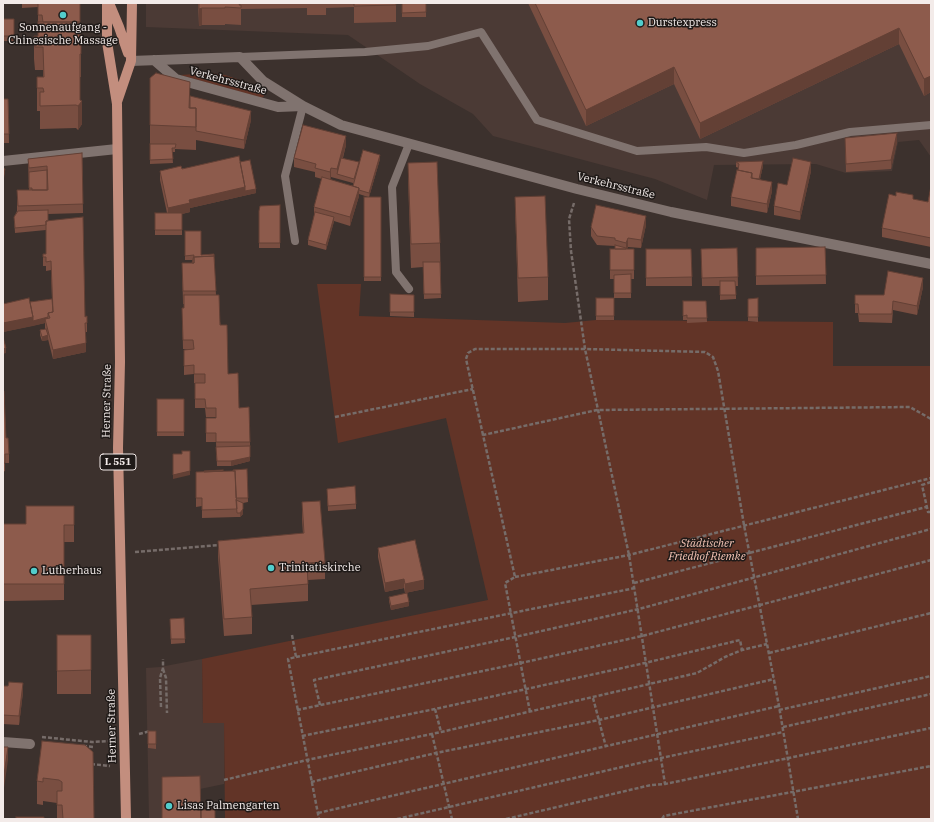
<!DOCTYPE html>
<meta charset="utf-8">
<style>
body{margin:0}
#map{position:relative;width:934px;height:822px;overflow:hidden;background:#3c312d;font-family:"IBM Plex Serif",serif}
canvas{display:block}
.frame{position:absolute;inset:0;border:4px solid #f3ebe9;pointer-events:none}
</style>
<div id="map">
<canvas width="934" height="822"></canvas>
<div class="frame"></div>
</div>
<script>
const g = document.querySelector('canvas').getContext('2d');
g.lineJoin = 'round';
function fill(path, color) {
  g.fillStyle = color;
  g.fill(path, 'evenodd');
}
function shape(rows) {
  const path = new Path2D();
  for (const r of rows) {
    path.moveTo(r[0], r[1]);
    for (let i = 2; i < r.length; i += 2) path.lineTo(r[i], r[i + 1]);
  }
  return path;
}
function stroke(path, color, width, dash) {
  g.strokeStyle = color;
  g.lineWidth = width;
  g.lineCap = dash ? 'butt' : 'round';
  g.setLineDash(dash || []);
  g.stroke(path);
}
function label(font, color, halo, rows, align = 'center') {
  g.font = font + ' "IBM Plex Serif",serif';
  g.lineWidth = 3;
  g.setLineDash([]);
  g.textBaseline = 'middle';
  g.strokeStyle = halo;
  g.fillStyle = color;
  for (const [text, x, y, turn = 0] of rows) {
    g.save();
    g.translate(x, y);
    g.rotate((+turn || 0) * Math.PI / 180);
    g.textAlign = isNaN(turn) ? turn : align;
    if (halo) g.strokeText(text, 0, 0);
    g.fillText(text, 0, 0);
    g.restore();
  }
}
fill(shape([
 [146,3,931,3,931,157,919,140,898,142,892,171,846,173,816,164,714,165,707,200,655,179,493,136,473,114,420,84,348,35,146,27],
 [202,659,203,723,224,723,224,784,200,789,181,819,149,819,146,668,160,667]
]), '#4b3a35');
fill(shape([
 [211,73,225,75,252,84,261,89,264,93,264,96,262,98,180,75],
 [317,284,361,284,359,316,565,323,596,320,833,322,833,366,931,366,931,819,225,819,224,723,203,723,202,659,488,600,446,418,338,443]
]), '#623427');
stroke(shape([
 [574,203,569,219,571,251,585,349,705,352,713,357,718,371,744,525,779,706,798,819],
 [335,417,473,389],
 [483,435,466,359,468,353,475,349,585,349,629,555,665,784],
 [931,482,922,485,928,512,931,512],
 [135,552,219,545],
 [515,577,629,555,931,478],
 [634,583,926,507],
 [292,635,296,657,288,659,319,819],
 [769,653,931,613],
 [296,657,635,588],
 [163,669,166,678,167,713],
 [593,698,606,747],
 [320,705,314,680,515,637,639,609,931,529],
 [161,707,160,678,163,668,163,659],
 [435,709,441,732],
 [297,710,521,663,642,636,931,560],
 [779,710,931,676],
 [530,712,505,583,515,577,483,435,597,410,910,407,931,419],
 [783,727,931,694],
 [139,734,150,731],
 [432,734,452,819],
 [302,736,435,709,645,663,740,640,742,650],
 [42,737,92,742,108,741],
 [83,746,94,747],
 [91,764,110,766],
 [224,780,307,760,441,732,697,673,725,657,742,650,767,644],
 [311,782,436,753,599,720,774,679],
 [318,813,779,706],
 [397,819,661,758,783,732],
 [506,819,651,785,665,784,931,728],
 [662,819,664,816,931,766]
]), '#766c69', 2.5, [4, 2]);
stroke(shape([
 [240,57,365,52,428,46,481,32,537,120,637,151,706,147,744,153,796,145,850,132,931,125],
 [409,144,392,187,396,272,409,289],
 [295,241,285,176,303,106]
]), '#80736f', 8);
stroke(shape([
 [154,60,176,79,278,107,303,106],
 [131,61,240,57,263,81,303,106,341,125,577,189,671,212,931,264],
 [3,161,117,149],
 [3,742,30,744]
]), '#80736f', 10);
stroke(shape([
 [107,3,107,42,117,104,120,362,118,448,126,819],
 [109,3,119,27,128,53],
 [117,102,131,61,132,3]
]), '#c38e7e', 10);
fill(shape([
 [3,3,80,3,80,31,79,31,79,34,81,54,81,77,80,77,80,100,82,124,78,130,76,128,40,129,40,111,37,111,37,77,43,77,43,70,35,70,34,59,34,36,38,36,38,7,22,8,22,3,3,4],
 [198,3,396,3,396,22,354,23,354,7,326,8,326,15,307,15,307,8,241,9,241,25,225,24,225,25,202,25,199,26],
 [402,3,426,3,426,17,402,17],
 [528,3,931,3,931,92,924,96,899,44,700,139,674,84,586,126],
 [3,19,14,19,14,41,3,41],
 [150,78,190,96,251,120,244,149,196,140,196,133,196,150,175,149,175,152,172,152,173,163,150,164],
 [3,99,8,99,9,143,3,143],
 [845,138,897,142,891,169,846,172],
 [346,145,343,158,359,165,380,159,369,197,381,197,381,281,364,281,364,197,368,197,359,194,359,196,350,226,334,221,326,250,308,245,308,240,314,216,314,207,322,179,315,177,315,172,294,167,294,158],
 [331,177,353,183,353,186,330,180],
 [82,153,83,213,48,214,48,221,85,317,87,316,87,332,85,332,86,352,53,359,48,339,48,340,42,341,40,335,40,330,45,329,45,323,3,332,30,302,52,299,51,270,46,271,46,266,43,266,43,254,46,254,46,230,15,233,14,217,17,211,17,190,29,190,28,159],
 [240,162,256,193,190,208,190,212,182,214,182,235,155,235,155,213,167,213,160,180,160,171],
 [736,162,763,166,760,179,772,191,767,213,731,206,731,197,739,168,736,167],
 [408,163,440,243,441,298,424,299,423,267,411,268,408,178],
 [811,171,800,220,774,215,774,206,787,185],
 [931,186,931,247,882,237,882,228,913,199,928,202],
 [515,204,548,277,548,300,518,302],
 [280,205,280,248,259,248,259,211],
 [646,225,641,248,628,247,627,249,634,249,634,279,631,279,631,298,614,298,614,279,610,279,610,249,615,249,615,246,597,245,591,236,591,227],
 [185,231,201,255,214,256,216,295,228,374,250,442,250,461,231,466,217,466,216,442,206,442,206,418,216,418,216,417,206,417,205,408,195,408,195,383,205,383,194,383,194,374,184,375,184,350,193,349,183,349,182,308,184,308,184,304,183,304,182,263,192,263,193,260,185,260],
 [825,247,826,284,756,285,756,248],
 [737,248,738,286,736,286,736,299,720,300,720,286,702,286,701,249],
 [646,249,691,249,692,286,646,286],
 [923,287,917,315,893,310,892,323,859,322,858,313,855,313,855,295,884,295],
 [390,294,414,295,414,317,390,316],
 [596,298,614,298,614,320,596,320],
 [758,298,758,322,748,321,748,299],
 [683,301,706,301,707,322,687,323,687,320,683,320],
 [3,391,6,438,9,454,9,463,5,463,5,471,3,472],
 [157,399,184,399,184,436,157,436],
 [247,469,248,502,243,503,243,514,240,517,237,517,202,518,202,506,196,507,196,472,233,471],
 [327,489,356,504,356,509,328,511],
 [302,502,325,562,325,579,308,580,308,601,251,605,252,617,252,634,224,636,218,557,218,541,303,534,302,519],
 [74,506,74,542,64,542,64,600,3,601,3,524,26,524],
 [378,548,424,589,405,593,404,588,385,592,378,557],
 [389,597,409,606,391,610,389,601],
 [184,618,185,643,171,644,170,619],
 [57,635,91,670,91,694,57,694],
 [3,686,23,692,19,725,3,724],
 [148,731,156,731,156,749,148,748],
 [42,741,94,819,57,819,57,803,43,801,43,805,37,804,37,781]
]), '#794e41');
fill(shape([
 [202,8,202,25,199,26,199,9],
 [899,28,899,44,700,139,700,123],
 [674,67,674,84,586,126,586,110],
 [931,76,931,92,924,96,924,79],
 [82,101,82,124,78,130,78,106],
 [251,111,251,120,244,149,244,140],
 [897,133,897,142,891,169,891,160],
 [346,136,346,145,338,174,337,174,337,169],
 [380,155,380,159,369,197,369,193],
 [763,161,763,166,758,188,758,183],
 [811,162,811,171,800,220,800,212],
 [331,168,331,177,330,181,330,172],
 [5,169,5,173,3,183,3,178],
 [772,182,772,191,767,213,767,204],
 [245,187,256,189,256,193,190,208,190,212,168,217,168,208,189,200],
 [359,188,359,196,350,226,350,217],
 [646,216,646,225,641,248,641,240],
 [334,217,334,222,326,250,326,245],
 [628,238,628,247,626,252,626,243],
 [923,278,923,287,917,315,917,306],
 [33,317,33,326,3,332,3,323],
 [48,317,48,322,45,319,45,323,33,326,33,321],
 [48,335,48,340,42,341,42,337],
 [86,343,86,352,53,359,53,350],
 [6,348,6,353,3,354,3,349],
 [250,457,250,461,231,466,231,461],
 [190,471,190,475,173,479,173,475],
 [243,509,243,514,240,517,240,513],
 [404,579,404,588,385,592,385,583],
 [424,580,424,589,405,593,405,584],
 [409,602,409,606,391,610,391,606],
 [23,683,23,692,19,725,19,716],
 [8,747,8,760,3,795,3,782]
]), '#634035');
const building = shape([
 [38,3,80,3,80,22,43,22,42,15,38,15,38,3],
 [199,3,240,3,239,5,241,5,241,8,225,7,225,8,202,8,199,9,199,3],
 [354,3,396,3,396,5,354,6,354,3],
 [402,3,426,3,426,12,402,13,402,3],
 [535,3,931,3,931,76,924,79,899,28,700,123,674,67,586,110,535,3],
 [3,19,14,19,14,36,3,36,3,19],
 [38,22,79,22,79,34,81,34,81,54,80,54,80,100,82,101,78,106,76,105,40,106,40,92,44,92,43,88,37,88,37,77,44,77,43,47,35,47,34,36,38,36,38,22],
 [156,73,190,82,189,108,196,108,196,127,150,125,150,78,156,73],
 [190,96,251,111,244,140,196,131,196,108,190,108,190,96],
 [3,99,8,99,9,134,3,134,3,99],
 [303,125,346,136,337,169,331,168,330,172,315,168,316,164,294,158,303,125],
 [897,133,891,160,846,164,845,138,897,133],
 [150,144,176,144,175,148,172,148,173,159,150,160,150,144],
 [363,150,380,155,369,193,359,190,359,188,353,186,363,150],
 [82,153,83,204,18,206,17,190,48,190,47,166,29,168,28,159,82,153],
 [239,156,245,187,189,200,190,203,168,208,160,171,181,166,182,169,239,156],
 [341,158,359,162,354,179,337,174,341,158],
 [793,158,811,162,800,212,774,206,778,183,787,185,793,158],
 [250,160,256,189,245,191,245,187,240,162,250,160],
 [763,161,759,179,752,178,752,173,738,170,739,164,736,162,763,161],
 [437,162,440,243,411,244,408,163,437,162],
 [3,168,5,169,3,178,3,168],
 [47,170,47,190,32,190,32,188,29,188,29,172,47,170],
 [737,170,752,173,751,178,772,182,767,204,731,197,737,170],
 [322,177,359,188,350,217,314,207,322,177],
 [931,186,931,238,882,228,889,194,896,196,896,192,913,195,913,199,928,202,931,186],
 [545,196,548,277,518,278,515,197,545,196],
 [364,197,381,197,381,277,364,277,364,197],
 [280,205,280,243,259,243,259,211,260,206,280,205],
 [596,205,646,216,641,240,628,238,626,243,615,240,615,238,597,236,591,227,596,205],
 [48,210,48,221,46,221,46,225,15,228,14,217,18,211,48,210],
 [315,212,334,217,326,245,308,240,315,212],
 [155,213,182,213,182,230,155,230,155,213],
 [83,217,85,317,87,316,87,323,85,323,86,343,53,350,45,319,50,318,48,313,53,312,51,261,46,262,46,257,43,257,43,254,46,254,46,221,83,217],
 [185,231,201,231,201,255,214,254,214,256,194,257,194,263,192,263,194,255,185,256,185,231],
 [615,245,626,248,626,249,615,249,615,245],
 [825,247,826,275,756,276,756,248,825,247],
 [737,248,738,277,702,278,701,249,737,248],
 [610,249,634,249,634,270,610,270,610,249],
 [646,249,691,249,692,277,646,278,646,249],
 [214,256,216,291,183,291,182,263,194,263,194,257,214,256],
 [423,262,440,262,441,294,424,294,423,262],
 [888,271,923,278,917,306,893,301,892,314,859,314,858,304,855,304,855,295,884,295,888,271],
 [631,274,631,293,614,293,614,275,631,274],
 [720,281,735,281,736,295,720,295,720,281],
 [390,294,414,295,414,312,390,312,390,294],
 [184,295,219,295,220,325,227,325,228,374,238,373,239,408,249,407,250,442,216,442,216,433,206,433,206,418,216,418,216,408,206,408,205,399,195,399,195,383,205,383,205,374,194,374,194,365,184,366,184,350,194,349,193,340,183,340,182,308,184,308,184,295],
 [29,298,33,317,3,323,3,304,29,298],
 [596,298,614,298,614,316,596,316,596,298],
 [758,298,758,317,748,317,748,299,758,298],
 [52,299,53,312,48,313,48,317,33,321,33,317,30,302,52,299],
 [683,301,706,301,707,318,687,318,687,315,683,316,683,301],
 [46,329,48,335,42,337,40,330,46,329],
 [3,337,6,348,3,349,3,337],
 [3,391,4,391,6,438,8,438,9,454,5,454,5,463,3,463,3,391],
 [157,399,184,399,184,432,157,432,157,399],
 [250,446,250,457,231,461,217,461,216,447,250,446],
 [182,451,190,451,190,471,173,475,173,454,182,454,182,451],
 [247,469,248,498,236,498,235,471,233,471,233,470,247,469],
 [223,470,223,471,204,472,204,471,223,470],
 [235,471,237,509,202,510,202,498,196,498,196,472,235,471],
 [355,486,356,504,328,506,327,489,355,486],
 [236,500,243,503,243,509,240,513,237,513,236,500],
 [320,501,325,562,307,563,308,584,250,589,252,617,224,619,218,541,304,533,302,502,320,501],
 [26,506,74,506,74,525,64,525,64,584,3,584,3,524,26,524,26,506],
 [415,540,424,580,405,584,404,579,385,583,378,548,415,540],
 [407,593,409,602,391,606,389,597,407,593],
 [184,618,185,639,171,639,170,619,184,618],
 [57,635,91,635,91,670,57,671,57,635],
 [9,682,23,683,19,716,3,715,3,686,8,686,9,682],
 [148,731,156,731,156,744,148,744,148,731],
 [42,741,85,745,93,752,94,819,63,819,62,805,57,805,57,791,62,791,62,782,59,780,43,778,43,782,37,781,42,741],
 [3,747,8,747,3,782,3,747],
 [200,776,201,819,162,819,162,777,200,776],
 [201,810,215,810,215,819,201,819,201,810],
 [16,817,44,817,44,819,16,819,16,817]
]);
fill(building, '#8d5b4c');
stroke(building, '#634035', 1);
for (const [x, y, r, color] of [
 [63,15,4,"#52cdcc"],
 [640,23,4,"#52cdcc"],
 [271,568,4,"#52cdcc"],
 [34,571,4,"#52cdcc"],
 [169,806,4,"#52cdcc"]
]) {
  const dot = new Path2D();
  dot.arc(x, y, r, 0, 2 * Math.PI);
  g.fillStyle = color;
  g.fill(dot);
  stroke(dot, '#1f1a18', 1.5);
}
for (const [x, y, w] of [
 [118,462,36]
]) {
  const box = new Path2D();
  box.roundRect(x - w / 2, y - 8, w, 16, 3);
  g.fillStyle = '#1f1a18';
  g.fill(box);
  stroke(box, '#f3ebe9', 1);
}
label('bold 10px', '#f3ebe9', null, [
 ["L 551",118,462]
]);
label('11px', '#f3ebe9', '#1f1a18', [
 ["Durstexpress",648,23],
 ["Sonnenaufgang -",63,28,"center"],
 ["Chinesische Massage",63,41,"center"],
 ["Trinitatiskirche",279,568],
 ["Lutherhaus",42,571],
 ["Lisas Palmengarten",177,806]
], 'left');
label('11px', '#f3ebe9', '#1f1a18', [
 ["Verkehrsstraße",228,81,15],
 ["Verkehrsstraße",616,186,14],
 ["Herner Straße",107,401,-89],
 ["Herner Straße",112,726,-91]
]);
label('italic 11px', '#f5c4b5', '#1f1a18', [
 ["Städtischer",707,544],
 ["Friedhof Riemke",707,557]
]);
</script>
